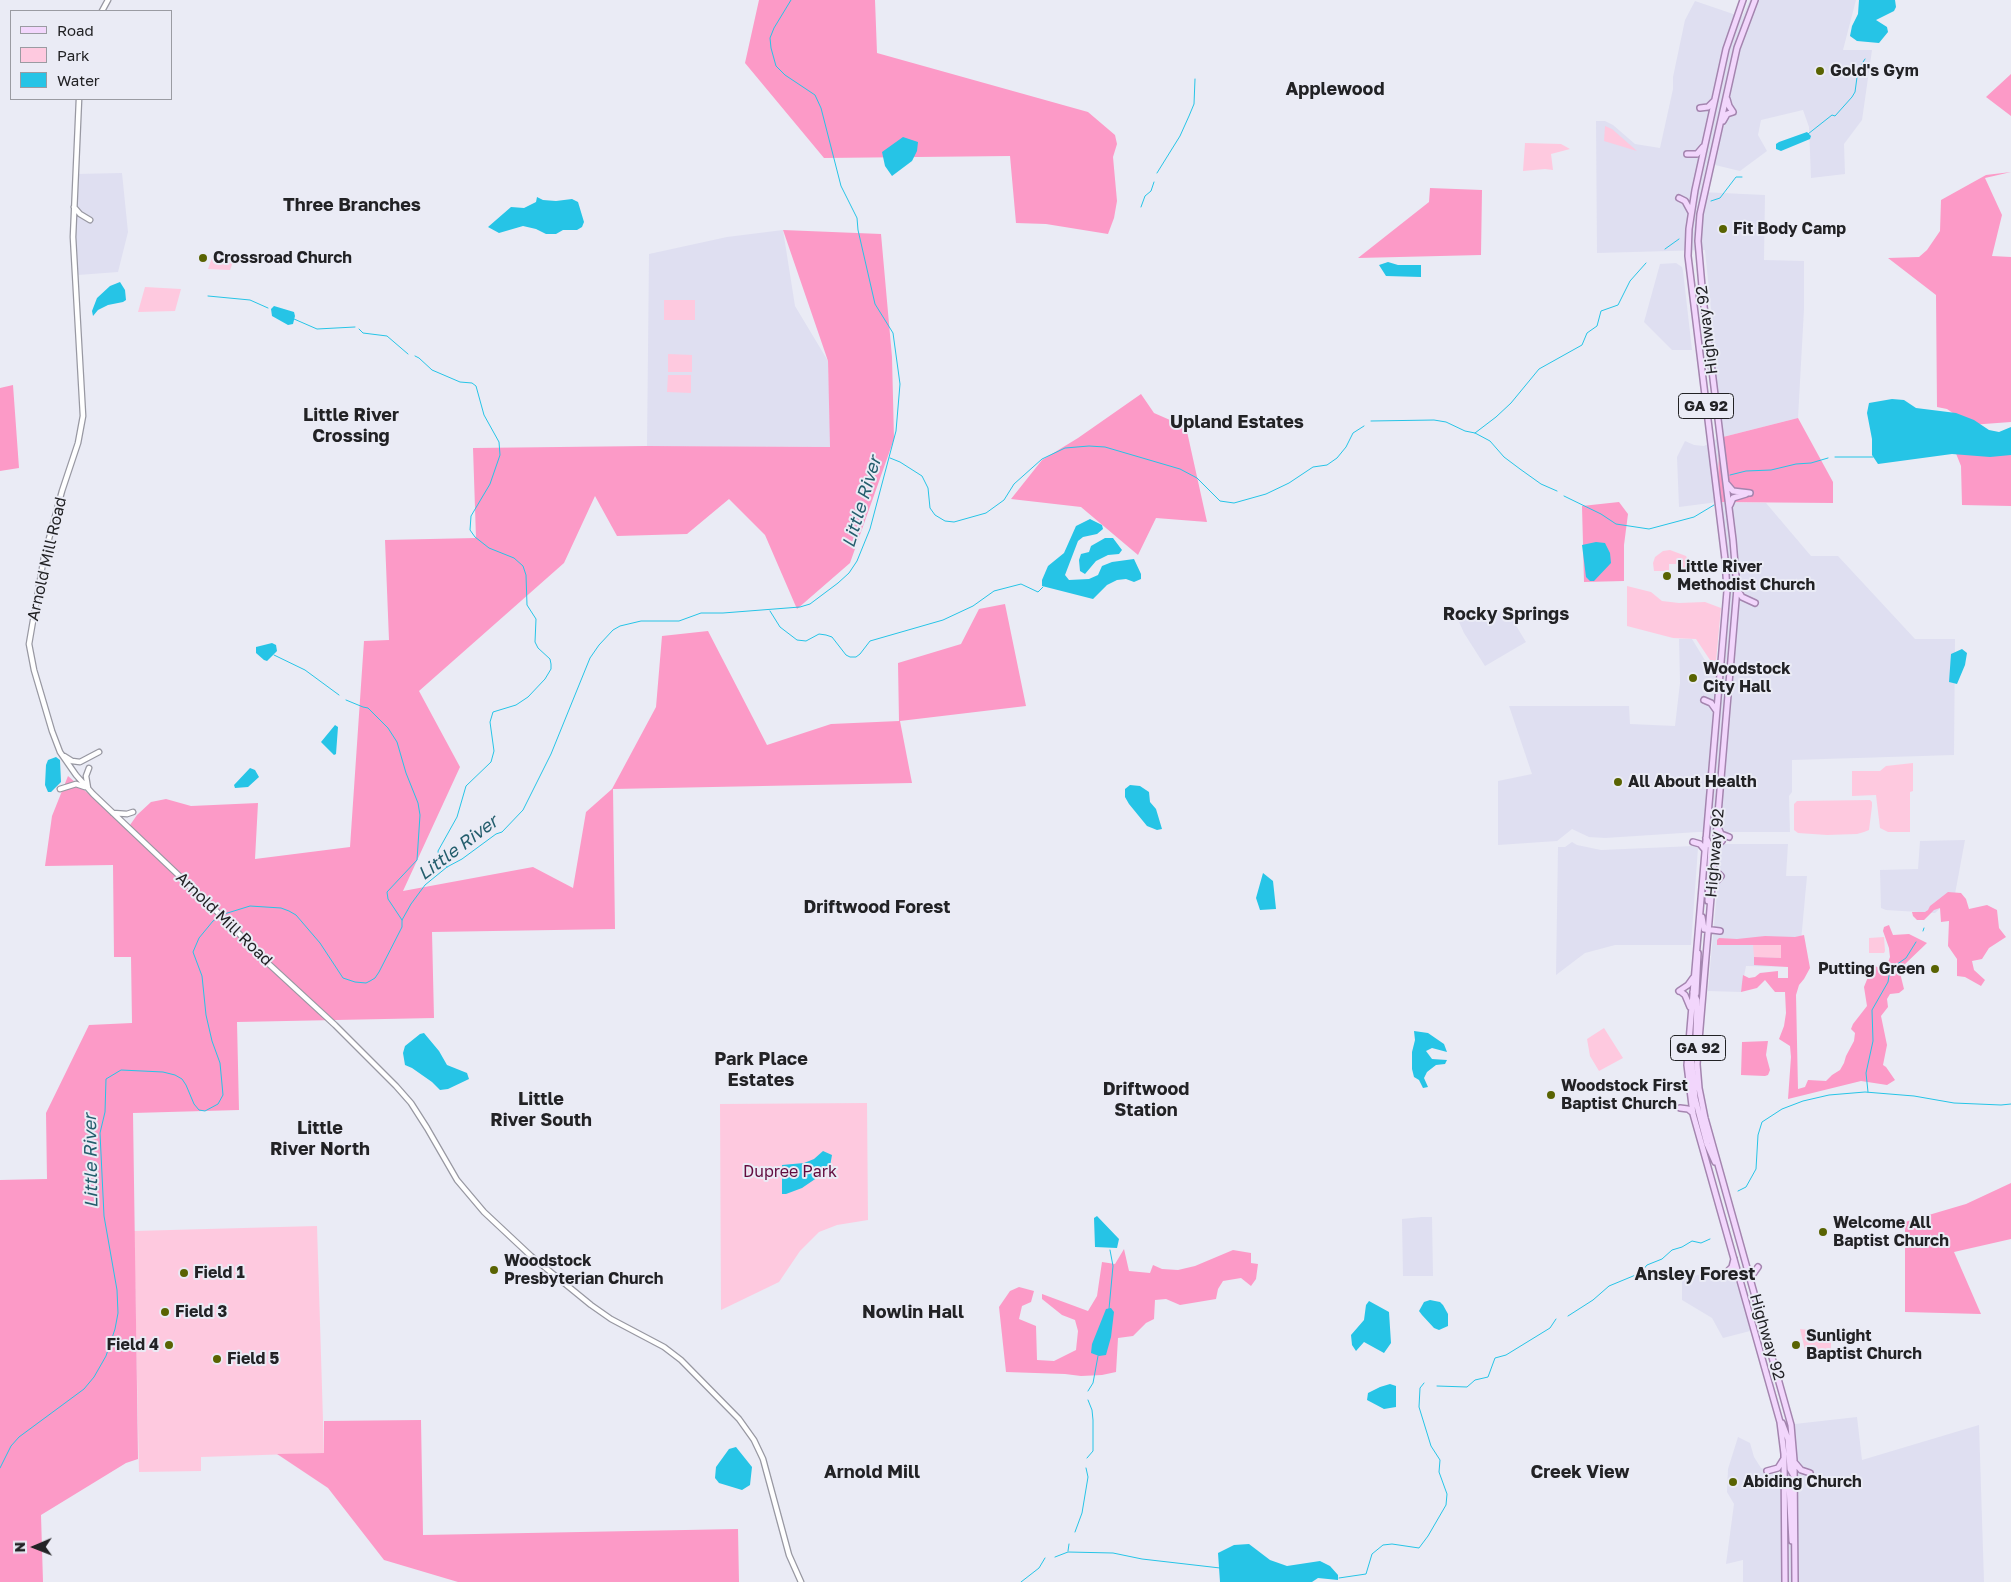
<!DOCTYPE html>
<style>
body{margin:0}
#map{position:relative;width:2011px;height:1582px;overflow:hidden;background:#eaebf5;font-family:"Golos Text",sans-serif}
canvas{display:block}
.legend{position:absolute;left:10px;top:10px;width:162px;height:90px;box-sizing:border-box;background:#eaebf5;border:1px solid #9a9ba2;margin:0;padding:6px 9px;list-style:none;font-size:15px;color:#222225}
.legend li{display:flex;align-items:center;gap:10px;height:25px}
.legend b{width:25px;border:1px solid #9a9ba2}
.north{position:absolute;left:10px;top:1522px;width:50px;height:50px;-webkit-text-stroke:4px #eaebf5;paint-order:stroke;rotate:269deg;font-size:14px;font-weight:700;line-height:20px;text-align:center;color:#222225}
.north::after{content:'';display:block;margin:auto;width:18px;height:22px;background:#222225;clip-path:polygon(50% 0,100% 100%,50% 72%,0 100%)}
</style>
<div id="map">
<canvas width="2011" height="1582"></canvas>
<ul class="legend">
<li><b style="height:6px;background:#f2d6fc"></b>Road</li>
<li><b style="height:14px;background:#fec9df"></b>Park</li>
<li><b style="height:14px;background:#26c4e6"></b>Water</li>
</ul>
<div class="north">N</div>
</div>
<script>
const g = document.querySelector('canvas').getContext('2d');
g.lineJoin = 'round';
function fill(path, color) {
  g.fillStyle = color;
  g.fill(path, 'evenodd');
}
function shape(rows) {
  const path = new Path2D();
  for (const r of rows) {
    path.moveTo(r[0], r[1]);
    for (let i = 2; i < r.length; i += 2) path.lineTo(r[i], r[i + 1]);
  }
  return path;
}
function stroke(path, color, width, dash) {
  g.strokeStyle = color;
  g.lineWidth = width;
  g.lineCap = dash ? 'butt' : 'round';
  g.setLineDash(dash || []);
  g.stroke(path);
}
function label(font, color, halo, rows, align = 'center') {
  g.font = font + ' "Golos Text",sans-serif';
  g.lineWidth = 4;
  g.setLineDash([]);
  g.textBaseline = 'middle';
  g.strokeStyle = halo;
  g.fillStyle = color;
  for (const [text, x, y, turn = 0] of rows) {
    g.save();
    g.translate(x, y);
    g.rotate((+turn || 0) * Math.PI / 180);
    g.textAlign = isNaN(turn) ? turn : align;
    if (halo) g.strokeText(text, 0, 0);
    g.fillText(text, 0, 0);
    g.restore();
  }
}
fill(shape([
 [1750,0,1856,0,1843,50,1872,50,1862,120,1844,144,1845,174,1811,178,1809,127,1803,110,1761,120,1758,135,1767,151,1740,171,1707,163,1701,192,1765,195,1764,260,1804,261,1804,309,1798,418,1719,438,1719,502,1766,503,1811,556,1838,556,1915,639,1955,639,1954,755,1792,760,1792,792,1789,796,1790,832,1698,832,1605,838,1589,837,1572,829,1557,841,1498,845,1498,781,1532,774,1509,706,1629,706,1630,724,1675,726,1680,683,1679,639,1692,639,1717,680,1725,584,1718,502,1679,507,1677,457,1685,441,1694,445,1704,446,1719,438,1704,344,1713,330,1705,250,1597,253,1596,121,1605,121,1613,125,1635,144,1660,148,1673,89,1673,77,1685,20,1695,1,1742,17],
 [122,173,128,232,118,272,78,275,74,220,76,174],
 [783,230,795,306,828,361,831,447,647,446,649,254,727,237],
 [1676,263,1682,267,1683,271,1692,350,1672,350,1644,322,1660,264],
 [1512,610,1515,624,1526,642,1485,666,1464,633,1456,615],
 [1965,840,1955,894,1935,913,1886,910,1881,908,1880,870,1918,869,1920,841],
 [1572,842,1577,845,1601,850,1694,846,1698,848,1691,945,1615,945,1585,953,1556,975,1558,847,1565,847],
 [1724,844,1788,844,1786,876,1807,876,1801,941,1792,967,1746,966,1741,992,1708,991,1721,847],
 [1422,1217,1432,1217,1433,1276,1403,1276,1402,1219],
 [1734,1268,1754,1330,1723,1338,1712,1318,1682,1300,1682,1278],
 [1857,1417,1862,1460,1979,1425,1984,1582,1743,1582,1743,1560,1726,1564,1734,1504,1727,1492,1728,1469,1738,1437,1750,1443,1754,1457,1761,1468,1787,1478,1777,1426]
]), '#dfdff1');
fill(shape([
 [1605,126,1612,129,1637,151,1604,141],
 [1525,143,1561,144,1570,149,1551,154,1553,170,1545,169,1523,171],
 [216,254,234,259,230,270,208,269,213,255],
 [145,287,181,289,175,311,138,312],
 [664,300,695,300,695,320,664,320],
 [668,354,692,355,692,372,668,372],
 [668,375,691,375,691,393,667,392],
 [1670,550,1686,556,1689,562,1691,573,1678,573,1677,564,1669,564,1669,571,1654,571,1653,563,1655,557,1663,551],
 [1627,586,1651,592,1662,601,1679,603,1705,602,1721,608,1716,661,1714,666,1696,639,1673,638,1627,626],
 [1913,763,1913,791,1910,792,1910,832,1888,832,1880,828,1876,795,1852,796,1852,771,1880,771,1886,766],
 [1870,800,1872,802,1872,806,1869,830,1864,832,1857,834,1827,835,1798,833,1794,830,1794,804,1797,801],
 [1884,937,1885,951,1884,953,1869,953,1869,938],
 [1753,945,1781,945,1781,958,1754,957],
 [1604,1028,1623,1058,1599,1071,1590,1056,1587,1039],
 [867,1103,868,1220,837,1225,819,1232,800,1251,779,1282,721,1310,720,1104],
 [317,1226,324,1453,201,1457,201,1471,139,1472,134,1231],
 [1800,1329,1820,1331,1828,1334,1831,1338,1831,1358,1809,1357,1809,1350,1805,1350]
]), '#fec9df');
fill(shape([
 [759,0,875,0,877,53,1088,112,1115,135,1117,144,1113,157,1117,201,1114,218,1108,234,1046,224,1016,223,1010,156,824,158,745,63],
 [2011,74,2011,116,1986,97],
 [2011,172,1985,178,2002,215,1992,256,2011,257,2011,422,1970,425,1947,409,1937,407,1936,295,1888,258,1919,257,1927,250,1940,231,1941,200,1986,175],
 [1430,188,1482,190,1481,255,1358,258,1429,202],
 [783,230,881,234,892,357,894,439,850,563,797,609,765,535,729,499,687,534,617,536,595,496,564,563,419,691,460,767,403,891,533,867,573,888,586,812,612,789,656,707,662,636,708,631,767,745,831,724,899,721,898,663,961,644,979,609,1005,604,1026,706,900,721,912,783,613,789,615,929,432,932,434,1018,237,1022,239,1110,133,1113,138,1459,126,1463,41,1515,43,1582,0,1582,0,1180,47,1179,46,1113,89,1025,132,1023,131,957,114,957,113,865,45,866,52,816,68,776,128,828,137,815,151,802,166,799,191,806,258,803,255,859,350,847,364,641,389,640,385,540,476,538,473,448,647,446,830,447,828,361],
 [13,385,19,468,0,471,0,388],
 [1141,394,1154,413,1186,427,1207,522,1156,518,1138,555,1081,507,1011,499,1042,460,1078,438],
 [1798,418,1833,482,1833,503,1718,502,1719,438],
 [2011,443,2011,506,1962,505,1961,466,1953,446],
 [1619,502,1628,514,1624,545,1624,581,1584,582,1582,506],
 [1948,892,1961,893,1966,899,1969,909,1987,905,1997,910,1999,928,2006,937,1989,948,1982,959,1972,961,1974,970,1985,980,1981,986,1965,977,1957,976,1957,959,1948,946,1949,921,1941,922,1940,908,1934,910,1924,920,1917,920,1913,916,1912,912,1925,912,1928,910,1930,906],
 [1889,925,1893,935,1909,934,1927,943,1903,966,1900,973,1904,989,1899,993,1890,994,1887,999,1888,1007,1881,1016,1887,1045,1883,1065,1886,1067,1895,1080,1887,1085,1861,1081,1788,1099,1791,1057,1790,1046,1779,1039,1784,1026,1786,1013,1785,992,1775,992,1765,980,1757,988,1741,992,1743,975,1749,978,1755,977,1760,973,1778,971,1778,978,1788,978,1788,967,1754,965,1754,957,1781,958,1781,945,1717,945,1717,940,1719,938,1737,939,1765,936,1795,937,1804,935,1810,968,1804,979,1799,985,1796,995,1798,1089,1805,1087,1808,1080,1826,1081,1832,1075,1840,1070,1844,1063,1846,1056,1854,1041,1855,1033,1851,1029,1853,1024,1867,1006,1864,987,1870,972,1870,964,1882,969,1887,965,1890,957,1889,948,1883,931,1884,927],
 [1768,1041,1766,1055,1770,1070,1768,1075,1765,1076,1741,1075,1742,1042],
 [2011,1183,2011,1239,1954,1252,1981,1314,1905,1312,1905,1222,1966,1204],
 [1124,1249,1129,1271,1150,1273,1153,1265,1162,1269,1178,1270,1195,1266,1233,1250,1251,1253,1251,1263,1258,1264,1256,1279,1251,1286,1241,1278,1223,1281,1218,1289,1216,1299,1180,1305,1166,1299,1155,1300,1154,1319,1146,1323,1133,1336,1118,1338,1116,1372,1102,1375,1081,1376,1065,1374,1006,1372,999,1307,1010,1291,1019,1287,1034,1291,1031,1302,1022,1306,1019,1319,1036,1326,1037,1360,1054,1361,1076,1350,1078,1331,1075,1320,1062,1315,1042,1299,1042,1294,1088,1311,1097,1296,1102,1262,1115,1264],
 [421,1420,423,1535,738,1529,739,1582,458,1582,384,1560,328,1488,277,1454,324,1453,324,1421]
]), '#fc9ac7');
fill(shape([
 [1859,0,1895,0,1896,7,1894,11,1876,20,1887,27,1888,32,1879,43,1857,41,1850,36,1852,26,1858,14],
 [1807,132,1811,136,1810,139,1781,151,1776,149,1776,144,1779,142],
 [903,137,918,142,917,151,912,161,892,176,885,166,882,152],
 [537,197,543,200,556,201,572,199,578,202,584,222,582,227,577,230,563,230,556,234,546,234,536,229,523,226,499,233,488,227,511,207,524,208,536,202],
 [1388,262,1398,265,1421,265,1421,277,1386,276,1379,265],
 [120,282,125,290,126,300,123,302,108,305,98,310,93,316,92,311,97,298,110,286],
 [274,306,294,312,295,316,293,324,288,325,272,316,271,309],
 [1892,399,1904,400,1916,408,1956,413,1974,420,1989,430,1999,432,2011,427,2011,455,1990,457,1952,454,1878,464,1872,455,1872,439,1867,413,1869,403],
 [1090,519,1102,525,1103,529,1097,534,1083,537,1078,541,1065,575,1069,580,1089,579,1098,575,1102,566,1112,562,1134,559,1141,574,1141,579,1134,582,1126,579,1117,580,1107,585,1093,599,1042,586,1042,580,1048,566,1064,553,1076,526],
 [1105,538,1113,538,1122,550,1119,554,1108,555,1096,561,1085,574,1080,571,1079,560,1081,554,1089,552,1091,546],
 [1596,542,1605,543,1610,553,1611,563,1594,581,1590,581,1586,577,1582,545],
 [272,643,276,645,277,651,267,661,264,660,256,653,256,647],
 [1962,649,1967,653,1965,665,1957,684,1949,682,1951,654],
 [335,725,338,727,336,754,334,755,321,742],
 [56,757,60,760,61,782,51,792,48,792,45,785,46,765,48,760],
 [250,768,255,770,259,777,248,787,235,788,234,785],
 [1130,785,1140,786,1149,792,1150,802,1156,809,1162,829,1157,830,1147,826,1129,804,1125,797,1125,789],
 [1263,873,1273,881,1276,909,1260,910,1256,898],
 [1414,1031,1428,1033,1444,1044,1447,1052,1432,1048,1426,1051,1432,1059,1447,1060,1445,1064,1436,1065,1427,1072,1424,1078,1428,1087,1423,1088,1419,1080,1414,1077,1412,1069,1412,1052,1415,1040],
 [424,1033,439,1051,447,1065,467,1073,469,1079,448,1089,440,1090,432,1082,412,1068,405,1065,403,1053,405,1046,420,1034],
 [823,1151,832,1155,830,1166,824,1173,802,1188,786,1194,782,1194,782,1165,804,1163,814,1159],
 [1097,1216,1119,1239,1117,1248,1095,1247,1094,1218],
 [1430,1300,1440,1302,1443,1305,1448,1314,1448,1326,1439,1330,1434,1328,1422,1315,1419,1311,1424,1302],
 [1369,1301,1389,1312,1391,1343,1384,1353,1364,1342,1356,1351,1352,1345,1351,1335,1364,1320,1366,1305],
 [1111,1308,1114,1312,1111,1337,1106,1355,1099,1356,1091,1353,1092,1344,1106,1309],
 [1390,1384,1396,1386,1396,1407,1384,1409,1367,1400,1368,1393,1380,1387],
 [736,1447,752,1467,750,1485,742,1490,719,1483,715,1478,716,1467,729,1449],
 [1249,1544,1270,1560,1287,1566,1320,1561,1330,1566,1338,1575,1338,1580,1318,1578,1312,1582,1220,1582,1218,1553,1234,1545]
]), '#26c4e6');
stroke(shape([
 [1808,134,1832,115,1835,116,1852,97,1855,92,1858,70,1865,59],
 [1157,173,1180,136,1189,116,1194,104,1195,79],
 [1711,201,1720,198,1736,177,1742,177],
 [1141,207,1145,196,1151,191,1154,182],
 [1665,249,1679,239],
 [208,296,250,300,268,308],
 [294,319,317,329,355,327],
 [359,329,363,333,387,336,408,354],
 [415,356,419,358,432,370,460,382,472,383,476,386,484,415,499,442,500,455,490,484,471,516,470,530,475,537,489,548,514,558,523,566,526,575,527,605,536,619,535,642,538,648,550,659,551,664,551,669,545,679,528,697,516,705,493,712,490,722,494,751,491,762,466,786,457,817,438,851,439,858,447,867],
 [1371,421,1434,420,1446,422,1465,431,1475,433,1490,441,1504,457,1520,469,1541,484,1557,491],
 [1475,433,1496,417,1511,403,1539,369,1582,345,1587,333,1597,326,1601,311,1618,305,1630,281,1646,263],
 [1835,457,1873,457],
 [890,458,900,462,922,476,928,488,930,508,935,515,945,521,954,522,986,513,1004,500,1014,484,1042,459,1065,448,1089,446,1105,447,1180,469,1197,478,1220,501,1234,503,1266,494,1289,483,1313,467,1327,465,1337,458,1346,447,1353,433,1364,426],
 [1730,475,1746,471,1771,470,1796,464,1811,463,1828,458],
 [1564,496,1601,514,1616,524,1649,529,1694,517,1714,505],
 [770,611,780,627,797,640,806,641,819,634,826,635,832,637,846,655,850,657,856,657,860,654,870,641,943,620,973,606,994,591,1021,584,1038,592,1043,587],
 [274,655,305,670,339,695],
 [346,700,363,707,368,708,388,728,397,742,406,773,418,803,420,815,417,860,387,892,388,899,402,920],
 [1923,931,1924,928],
 [1868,1092,1866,1073,1873,1041,1872,1010,1888,982,1890,969,1906,958,1916,942],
 [1738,1191,1746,1187,1756,1169,1758,1135,1762,1122,1782,1109,1803,1101,1829,1095,1865,1092,1914,1096,1954,1103,2001,1105,2011,1104],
 [1642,1271,1647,1265,1662,1259,1672,1250,1682,1247,1692,1241,1701,1243,1710,1239],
 [1109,1309,1113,1266,1110,1250],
 [1568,1316,1593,1300,1609,1286,1638,1274],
 [1437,1386,1467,1387,1475,1380,1488,1377,1495,1358,1506,1355,1550,1328,1556,1319],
 [1088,1391,1093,1383,1098,1356],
 [1087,1458,1093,1451,1093,1420,1092,1410,1088,1400],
 [0,1468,11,1446,19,1437,84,1389,94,1377,106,1356,115,1329,118,1313,117,1290,104,1216,100,1133,105,1112,106,1079,121,1070,163,1072,175,1075,182,1079,186,1085,194,1104,199,1110,205,1111,218,1104,223,1095,220,1063,212,1041,206,1015,202,976,193,952,199,938,213,921,221,915,250,906,281,908,289,911,296,915,320,943,343,978,355,982,366,983,370,981,375,978,379,972,402,927,402,920,411,904,425,885,447,867,462,859,496,834,502,832,523,810,551,754,590,658,599,645,613,630,620,626,641,621,679,621,701,613,723,613,800,607,810,604,838,583,849,573,857,561,870,529,896,431,900,384,893,333,875,304,858,230,857,218,841,186,821,108,815,95,785,75,776,66,771,48,770,38,774,28,791,0],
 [1075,1532,1082,1513,1088,1477,1086,1468],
 [1068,1551,1069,1544],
 [1055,1557,1068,1552,1113,1553,1142,1559,1220,1568],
 [1339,1578,1366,1574,1372,1554,1383,1545,1392,1544,1419,1548,1428,1536,1446,1505,1447,1494,1439,1472,1440,1460,1431,1446,1419,1407,1420,1388,1424,1383],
 [1021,1582,1039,1568,1045,1558]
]), '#26c4e6', 1);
const secondary = shape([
 [102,11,108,0],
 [79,99,73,237,83,416,78,443,62,491,44,557,29,644,34,670,52,731,60,752,76,775,93,794,230,924,258,954,335,1025,396,1086,411,1103,427,1128,457,1180,484,1212,531,1256,591,1305,611,1319,664,1347,681,1360,739,1419,754,1440,763,1459,789,1555,801,1582],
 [74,207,80,214,90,220],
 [64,756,72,761,80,762,99,752],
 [88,788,86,776,89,768],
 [60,789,76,784,85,787],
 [113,813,127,814,133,812]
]);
const primary = shape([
 [1743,0,1726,49,1695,190,1689,229,1688,256,1725,559,1727,591,1687,1065,1693,1114,1780,1422,1784,1454,1785,1582],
 [1755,0,1737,48,1700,214,1698,241,1703,298,1733,540,1737,588,1697,1064,1699,1088,1705,1118,1791,1425,1794,1460,1795,1582],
 [1700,108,1708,107,1714,101],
 [1723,121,1727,114,1733,112,1729,106,1727,99],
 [1687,154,1697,154,1703,147],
 [1679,198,1685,201,1691,212],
 [1727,484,1733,491,1750,493],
 [1730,505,1733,498,1746,494],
 [1737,589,1742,597,1755,603],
 [1704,700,1711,703,1716,710],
 [1718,827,1721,834,1729,837],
 [1706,838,1711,847,1708,901],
 [1693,842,1700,844,1705,850],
 [1715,847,1722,841],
 [1712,886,1721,876,1713,868],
 [1702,917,1704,929,1720,931],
 [1679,991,1688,985,1693,978],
 [1680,991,1685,995,1690,1007],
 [1693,992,1697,1000,1696,1036],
 [1696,994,1698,953],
 [1690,1044,1695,1098,1707,1144,1715,1162],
 [1680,1108,1688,1109,1693,1113],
 [1728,1271,1732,1267,1734,1259],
 [1751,1277,1758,1267],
 [1782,1423,1788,1439,1790,1469,1794,1476],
 [1795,1463,1801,1470,1810,1473],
 [1767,1471,1778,1468,1783,1460],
 [1784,1476,1789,1485,1792,1541]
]);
stroke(secondary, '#9898a2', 7);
stroke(primary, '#a485af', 8);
stroke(secondary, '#fff', 4.5);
stroke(primary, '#f2d6fc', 5);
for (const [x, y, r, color] of [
 [1820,71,5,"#596302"],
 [1723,229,5,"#596302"],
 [203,258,5,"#596302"],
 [1667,576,5,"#596302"],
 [1693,678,5,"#596302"],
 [1618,782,5,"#596302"],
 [1935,969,5,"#596302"],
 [1551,1095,5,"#596302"],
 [1823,1232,5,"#596302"],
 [494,1270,5,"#596302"],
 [184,1273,5,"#596302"],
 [165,1312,5,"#596302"],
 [169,1345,5,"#596302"],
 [1796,1345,5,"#596302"],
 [217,1359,5,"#596302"],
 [1733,1482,5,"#596302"]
]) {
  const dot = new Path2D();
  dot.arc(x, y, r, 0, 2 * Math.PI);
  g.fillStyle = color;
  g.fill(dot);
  stroke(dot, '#eaebf5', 2);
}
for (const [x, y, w] of [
 [1706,406,55],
 [1698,1048,55]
]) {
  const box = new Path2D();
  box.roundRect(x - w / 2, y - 12.5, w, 25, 4);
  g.fillStyle = '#eaebf5';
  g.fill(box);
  stroke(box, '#222225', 1);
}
label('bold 15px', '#222225', null, [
 ["GA 92",1706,406],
 ["GA 92",1698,1048]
]);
label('bold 16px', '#222225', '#eaebf5', [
 ["Gold's Gym",1830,71],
 ["Fit Body Camp",1733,229],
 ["Crossroad Church",213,258],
 ["Little River",1677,567],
 ["Methodist Church",1677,585],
 ["Woodstock",1703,669],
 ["City Hall",1703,687],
 ["All About Health",1628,782],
 ["Putting Green",1925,969,"right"],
 ["Woodstock First",1561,1086],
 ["Baptist Church",1561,1104],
 ["Welcome All",1833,1223],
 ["Baptist Church",1833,1241],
 ["Woodstock",504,1261],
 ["Presbyterian Church",504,1279],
 ["Field 1",194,1273],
 ["Field 3",175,1312],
 ["Sunlight",1806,1336],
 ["Baptist Church",1806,1354],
 ["Field 4",159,1345,"right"],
 ["Field 5",227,1359],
 ["Abiding Church",1743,1482]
], 'left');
label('16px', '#222225', '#eaebf5', [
 ["Highway 92",1707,330,-97],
 ["Arnold Mill Road",47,559,-77],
 ["Highway 92",1715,853,-85],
 ["Arnold Mill Road",224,919,44],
 ["Highway 92",1767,1337,74]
]);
label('16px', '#620b3e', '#eaebf5', [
 ["Dupree Park",790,1172]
]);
label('bold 18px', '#222225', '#eaebf5', [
 ["Applewood",1335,89],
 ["Three Branches",352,205],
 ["Little River",351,415],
 ["Crossing",351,436],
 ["Upland Estates",1237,422],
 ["Rocky Springs",1506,614],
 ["Driftwood Forest",877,907],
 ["Park Place",761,1059],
 ["Estates",761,1080],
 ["Driftwood",1146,1089],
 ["Station",1146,1110],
 ["Little",541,1099],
 ["River South",541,1120],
 ["Little",320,1128],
 ["River North",320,1149],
 ["Ansley Forest",1695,1274],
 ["Nowlin Hall",913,1312],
 ["Arnold Mill",872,1472],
 ["Creek View",1580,1472]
]);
label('italic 18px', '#245e6d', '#eaebf5', [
 ["Little River",862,502,-73],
 ["Little River",458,848,-37],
 ["Little River",91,1161,-91]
]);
</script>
